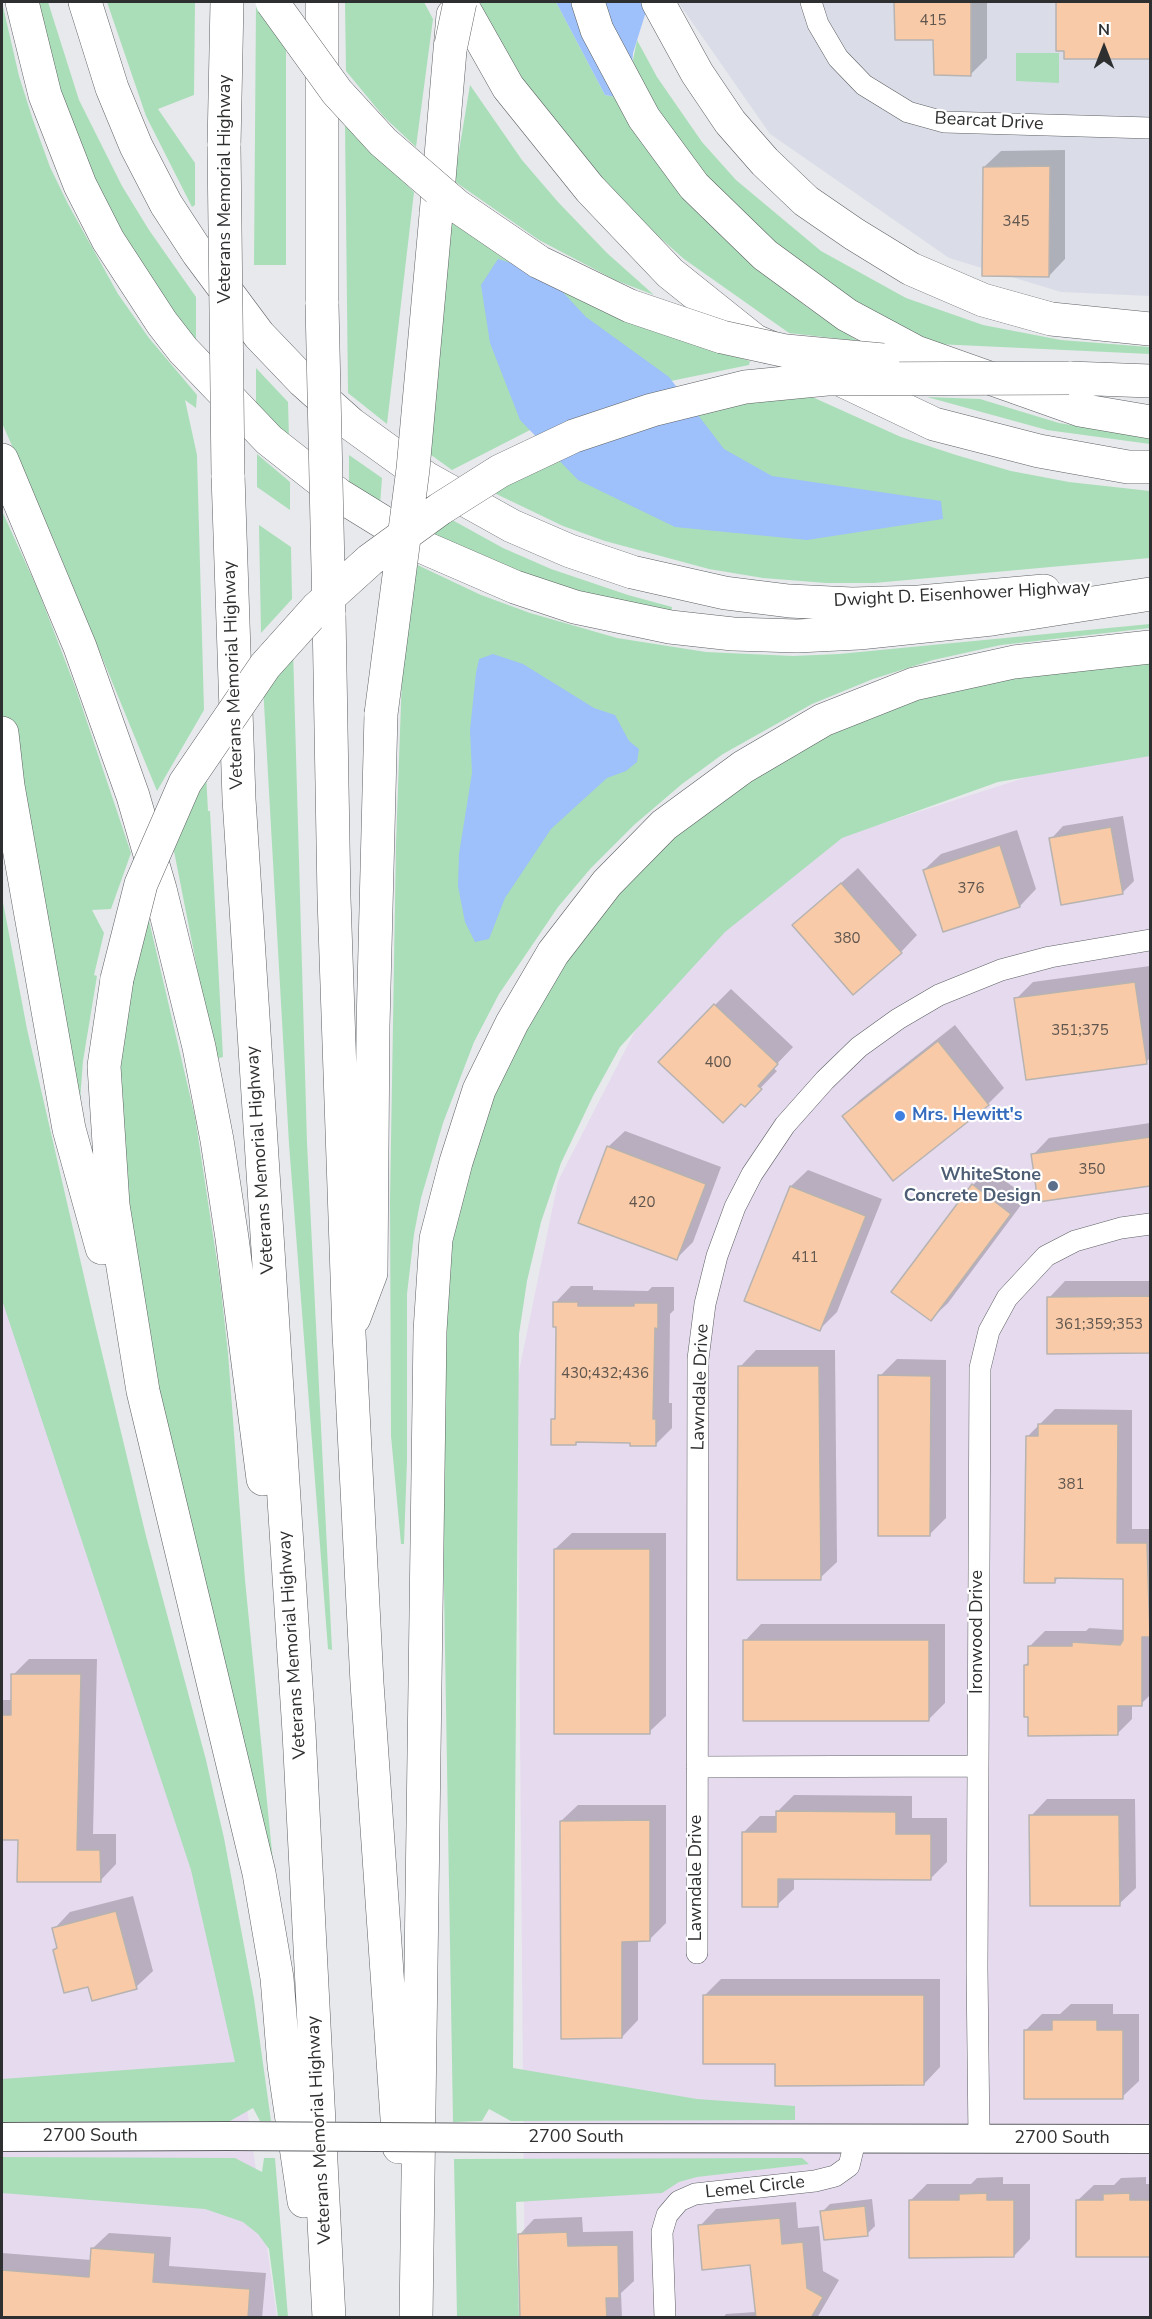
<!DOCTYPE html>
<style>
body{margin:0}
#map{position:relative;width:1152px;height:2319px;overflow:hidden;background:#e8e9ed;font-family:"Nunito Sans",sans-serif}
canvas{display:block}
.frame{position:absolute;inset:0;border:3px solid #2e2f30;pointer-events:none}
.north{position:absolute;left:1074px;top:18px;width:60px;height:60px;-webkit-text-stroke:4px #fff;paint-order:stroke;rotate:0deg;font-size:16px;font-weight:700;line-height:24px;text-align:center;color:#2e2f30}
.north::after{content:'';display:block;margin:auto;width:21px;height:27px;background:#2e2f30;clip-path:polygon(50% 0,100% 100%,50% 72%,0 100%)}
</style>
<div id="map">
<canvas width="1152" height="2319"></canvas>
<div class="frame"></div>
<div class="north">N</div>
</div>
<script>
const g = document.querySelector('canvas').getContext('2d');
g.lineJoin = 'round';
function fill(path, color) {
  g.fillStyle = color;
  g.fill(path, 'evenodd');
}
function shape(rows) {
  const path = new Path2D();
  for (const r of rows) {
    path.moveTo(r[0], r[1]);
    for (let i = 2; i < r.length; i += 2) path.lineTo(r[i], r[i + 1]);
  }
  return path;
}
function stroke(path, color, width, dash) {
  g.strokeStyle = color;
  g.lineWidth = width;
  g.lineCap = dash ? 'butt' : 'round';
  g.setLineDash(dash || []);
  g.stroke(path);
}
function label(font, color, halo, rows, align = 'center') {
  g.font = font + ' "Nunito Sans",sans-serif';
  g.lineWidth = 4.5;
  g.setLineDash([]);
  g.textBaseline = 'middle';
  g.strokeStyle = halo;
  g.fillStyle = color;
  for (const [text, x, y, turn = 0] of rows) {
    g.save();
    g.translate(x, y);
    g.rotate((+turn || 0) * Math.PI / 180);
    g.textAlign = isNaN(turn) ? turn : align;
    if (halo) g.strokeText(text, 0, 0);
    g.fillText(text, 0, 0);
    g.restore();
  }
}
fill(shape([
 [678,2,1150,2,1150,296,1061,292,949,258,770,134]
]), '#dadde8');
fill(shape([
 [1150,748,1150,2317,525,2317,517,1381,558,1181,674,955,840,837,1052,769],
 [2,1133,209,1842,277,2317,2,2317]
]), '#e6daef');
fill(shape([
 [2,2,19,76,33,120,50,167,68,204,118,294,149,338,197,395,196,408,185,400,197,455,204,710,157,791,55,543,2,423],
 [37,2,48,2,79,100,122,186,149,230,196,297,196,344,136,259,94,179,59,91],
 [107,2,195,2,194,95,158,109,195,163,195,205,192,207,146,116],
 [256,2,286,50,286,265,254,265],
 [345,2,424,2,433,19,416,147,384,117,346,71],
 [481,2,556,2,605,95,616,97,748,259,807,307,858,341,789,333,684,259,648,227,615,194,533,97,480,10],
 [637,40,657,77,702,142,736,180,821,251,906,298,983,325,1061,340,1149,347,1150,354,915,343,795,267,692,161,631,70],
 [1016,53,1059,53,1059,83,1016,81],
 [470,85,522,160,558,202,607,253,654,295,615,280,539,240,454,181],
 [345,125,414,192,387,424,348,393],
 [450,221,503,258,571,296,646,328,750,361,749,365,661,383,532,429,452,470,420,447],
 [256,368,288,402,289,438,256,407],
 [810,396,901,437,956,455,1011,471,1069,482,1150,491,1150,558,874,583,826,583,763,578,709,569,605,541,563,526,488,490,513,476,703,409],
 [927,397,980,399,1059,423,1150,438,1150,444,1047,430],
 [257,454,290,482,290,510,257,487],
 [349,455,382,478,380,505,349,484],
 [2,511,38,590,76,689,131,853,111,909,92,910,104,933,94,975,97,976,83,1061,79,1114,2,718],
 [445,516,503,548,551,569,628,595,672,607,671,614,544,584,430,535],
 [259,525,291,547,292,599,261,633],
 [409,561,481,595,530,613,617,638,706,652,793,656,839,654,1150,624,1150,628,1001,645,933,660,873,679,812,704,723,754,682,784,634,825,591,868,558,907,499,994,474,1042,443,1123,421,1198,414,1234,407,1294,407,1460,404,1544,401,1544,391,1436,390,1200,396,844,403,647],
 [293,649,307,1143,332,1650,328,1649,289,1144,263,686],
 [1150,663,1150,756,998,782,842,838,725,932,620,1047,593,1096,561,1163,541,1222,527,1281,519,1334,513,2068,697,2099,795,2106,795,2120,511,2121,489,2109,482,2121,453,2122,440,1351,444,1268,470,1146,540,992,644,862,731,791,811,743,889,709,931,696,1021,677],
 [206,773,208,811,210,811,223,1057,215,1059,172,841],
 [2,897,27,1029,95,1324,146,1536,206,1760,224,1838,254,1999,271,2121,260,2121,253,2108,230,2121,2,2122,2,2079,235,2062,191,1870,2,1300],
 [147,912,195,1117,220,1281,228,1353,245,1580,275,1882,124,1253,117,1049],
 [2,2157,235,2158,262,2172,264,2158,275,2158,288,2317,278,2317,269,2249,258,2234,243,2222,205,2209,2,2193],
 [802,2158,809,2164,697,2177,679,2182,662,2193,516,2202,519,2317,457,2317,454,2159]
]), '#aadeb8');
fill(shape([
 [556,2,649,2,633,53,632,65,616,97,605,95],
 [498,259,545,273,586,317,669,377,724,449,772,476,941,501,943,519,807,540,675,527,578,480,520,420,490,343,481,285],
 [493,654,523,664,594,708,615,715,629,741,639,749,637,762,626,771,607,778,551,829,505,898,489,939,475,942,465,922,458,886,459,854,472,773,470,730,476,673,479,659]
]), '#9ec0fb');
fill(shape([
 [895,2,987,2,987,58,970,75,934,39,896,39],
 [1057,2,1150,2,1150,57,1065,58,1065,49,1058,49],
 [1065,150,1065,259,1049,276,984,167,1001,151],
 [1123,816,1134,881,1122,893,1051,839,1063,826],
 [1017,830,1036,889,1020,906,924,870,941,854],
 [858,868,917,935,901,952,794,925],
 [1150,966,1150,1058,1146,1062,1016,999,1033,982],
 [731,989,793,1047,773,1068,777,1071,744,1105,715,1005],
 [955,1025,1004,1088,988,1104,844,1116,860,1100],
 [1150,1123,1150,1184,1039,1200,1033,1155,1049,1138],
 [625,1131,721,1167,693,1242,676,1259,608,1147],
 [989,1169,1027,1197,948,1303,931,1319,973,1185],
 [808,1170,882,1199,837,1312,820,1329,746,1300,791,1186],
 [1065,1281,1150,1281,1150,1352,1049,1353,1049,1298],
 [571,1286,593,1286,593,1290,648,1291,652,1287,674,1287,674,1310,670,1314,669,1403,672,1403,672,1428,655,1445,632,1441,579,1440,575,1443,553,1420,556,1416,558,1326,555,1303],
 [756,1350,835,1350,837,1562,820,1578,740,1367],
 [897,1359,946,1360,946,1518,929,1535,880,1376],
 [1055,1409,1132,1410,1132,1529,1150,1529,1150,1695,1141,1704,1132,1704,1132,1719,1117,1734,1025,1665,1030,1661,1030,1646,1045,1631,1086,1631,1089,1628,1124,1630,1124,1578,1059,1577,1054,1582,1027,1437],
 [572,1533,666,1533,666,1716,649,1732,555,1549],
 [761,1624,945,1624,945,1703,928,1720,745,1641],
 [29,1659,97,1659,93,1834,116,1834,116,1864,100,1881,20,1838,2,1838,2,1700,13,1700,13,1675],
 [794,1795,912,1796,912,1818,947,1818,947,1862,931,1878,794,1877,794,1889,777,1905,744,1832,760,1816,777,1816,777,1812],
 [1047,1799,1135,1799,1136,1888,1119,1904,1031,1816],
 [578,1805,666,1805,666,1923,649,1940,638,1940,638,2020,622,2037,561,1821],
 [133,1896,153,1971,136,1987,89,1985,54,1950,58,1946,54,1929,70,1912],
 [721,1979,940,1979,940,2067,924,2084,777,2062,704,1996],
 [1071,2004,1113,2004,1113,2014,1139,2014,1139,2081,1122,2097,1025,2031,1042,2014,1060,2014],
 [1003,2177,1003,2184,1030,2184,1030,2239,1014,2256,910,2201,927,2184,971,2184,977,2178],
 [1146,2177,1146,2184,1150,2184,1150,2256,1078,2256,1077,2201,1094,2185,1114,2185,1121,2178],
 [872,2199,875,2226,867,2234,822,2212,830,2204],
 [796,2202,798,2228,819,2226,823,2271,839,2280,817,2318,723,2318,726,2314,756,2312,752,2264,700,2226,716,2209],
 [582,2217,583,2232,633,2231,634,2281,621,2293,622,2318,521,2318,519,2235,534,2219],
 [109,2233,171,2237,169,2266,266,2273,262,2318,2,2318,2,2253,91,2260,92,2249]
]), '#0003');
const building = shape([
 [894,2,971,2,971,76,934,75,933,40,895,40,894,2],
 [1056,2,1150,2,1150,59,1064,59,1064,51,1056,51,1056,2],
 [1050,166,1049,277,982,276,983,167,1050,166],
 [1111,827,1123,894,1061,905,1049,838,1111,827],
 [1000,845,1020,907,943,932,923,870,1000,845],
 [841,883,902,953,853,995,792,925,841,883],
 [1135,982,1147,1064,1026,1080,1014,998,1135,982],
 [714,1004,778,1064,758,1086,762,1089,745,1107,741,1104,723,1123,658,1062,714,1004],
 [938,1041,989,1105,893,1181,842,1116,938,1041],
 [1150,1137,1150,1186,1038,1202,1031,1154,1150,1137],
 [607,1146,706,1184,677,1260,578,1223,607,1146],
 [972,1184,1011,1214,931,1321,891,1292,972,1184],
 [790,1186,866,1216,820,1331,744,1301,790,1186],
 [1150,1296,1150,1353,1047,1354,1047,1297,1150,1296],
 [553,1302,578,1302,578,1306,634,1306,634,1303,658,1303,658,1329,655,1328,653,1419,656,1419,656,1446,630,1446,630,1443,576,1442,576,1445,551,1445,551,1419,555,1419,556,1327,553,1327,553,1302],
 [738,1366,819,1366,821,1580,737,1580,738,1366],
 [878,1375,931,1376,930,1536,878,1536,878,1375],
 [1038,1424,1118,1424,1117,1543,1147,1543,1150,1637,1142,1637,1142,1706,1118,1706,1118,1735,1028,1736,1028,1717,1024,1717,1024,1665,1028,1665,1028,1646,1072,1646,1072,1642,1120,1645,1123,1640,1123,1579,1055,1578,1055,1583,1024,1583,1026,1436,1038,1436,1038,1424],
 [554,1549,650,1549,650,1734,554,1734,554,1549],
 [743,1640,929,1640,929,1721,743,1721,743,1640],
 [11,1674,81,1674,77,1850,100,1850,101,1882,17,1882,18,1840,2,1840,2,1715,11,1715,11,1674],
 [776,1811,896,1812,896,1834,931,1834,931,1880,778,1879,778,1907,742,1907,742,1832,776,1832,776,1811],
 [1029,1815,1119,1815,1120,1906,1030,1906,1029,1815],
 [650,1820,650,1941,622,1942,622,2038,561,2039,560,1821,650,1820],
 [116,1911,137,1989,92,2001,88,1987,64,1993,53,1950,57,1948,52,1928,116,1911],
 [703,1995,924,1995,924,2085,775,2086,775,2064,703,2064,703,1995],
 [1052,2020,1097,2020,1097,2030,1123,2030,1123,2099,1024,2099,1024,2030,1052,2030,1052,2020],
 [987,2193,987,2200,1014,2200,1014,2257,909,2258,909,2200,959,2200,959,2194,987,2193],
 [1130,2193,1130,2200,1150,2200,1150,2257,1076,2257,1076,2200,1103,2200,1103,2194,1130,2193],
 [865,2206,868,2236,824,2240,820,2211,865,2206],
 [780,2218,782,2244,803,2242,807,2288,823,2297,811,2318,756,2318,750,2265,702,2270,698,2225,780,2218],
 [567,2232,568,2246,618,2245,619,2298,606,2298,607,2318,520,2318,518,2234,567,2232],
 [91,2248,155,2253,153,2282,250,2289,248,2318,2,2318,2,2270,89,2277,91,2248]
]);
fill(building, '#f8caa8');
stroke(building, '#b7b3b1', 1.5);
const street = shape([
 [811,2,818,24,838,58,864,85,908,112,944,122,1150,128],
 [697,1767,977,1766],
 [697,1953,698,1359,705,1304,717,1256,735,1207,752,1174,785,1125,825,1080,859,1047,898,1019,939,995,1001,970,1050,957,1150,940],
 [979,2139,977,1968,980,1368,989,1331,1007,1298,1046,1256,1075,1241,1121,1228,1150,1224],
 [665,2318,662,2232,667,2215,679,2201,695,2194,815,2181,835,2176,849,2166,856,2137]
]);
const secondary = shape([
 [2,2137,228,2136],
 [524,2138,1150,2139]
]);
const highway = shape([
 [22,2,45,95,80,185,108,240,162,323,183,350,269,440,339,495,425,548,515,587,575,607,670,627,733,634,797,636,859,633,992,619,1150,594],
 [85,2,112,88,136,146,166,204,198,253,259,335,303,381,351,424,426,478,512,526,570,551,632,572,725,593,789,601,852,604,919,602,1044,591],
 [460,2,508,87,590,189,670,273,755,341,769,347],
 [588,2,597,30,644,118,694,186,765,255,847,315,916,352,1080,410,1150,422],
 [658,2,697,73,730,122,765,162,806,201,854,234,911,269,983,300,1051,319,1150,329],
 [224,146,227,2],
 [436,215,453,15],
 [322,304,322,2],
 [835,377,934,424,1039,451,1128,467,1150,467],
 [1069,378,1150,381],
 [2,460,80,647,133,796,160,889,199,1047,217,1140,232,1238,263,1479],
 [228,475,239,799,299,1732,329,2318],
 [329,614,334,898,349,1333,367,1683,399,2147],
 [2,733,8,786,69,1129,102,1248],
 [117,979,104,1066,113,1205,143,1391,259,1873,277,1978,284,2065,304,2201],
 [354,1318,371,1273,373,1026,381,714],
 [416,2318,430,1331,436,1239,456,1162,479,1090,512,1023,553,953,607,883,664,825,743,767,823,720,914,684,1014,662,1150,647]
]);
stroke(street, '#5e6063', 22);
stroke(secondary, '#5e6063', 30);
stroke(highway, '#5e6063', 34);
stroke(street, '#fff', 21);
stroke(secondary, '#fff', 28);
stroke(highway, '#fff', 33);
const secondaryBridge = shape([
 [228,2136,524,2138]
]);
const highwayBridge = shape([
 [272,2,337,92,383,142,457,206,539,262,630,306,722,337,786,351,883,360],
 [451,45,460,2],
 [224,146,228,475],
 [322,304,329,613],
 [381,714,413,469,436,215],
 [117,979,141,884,185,783,265,666,317,608,370,560,440,509,500,471,574,436,652,410,745,387,827,379,1069,378]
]);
stroke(secondaryBridge, '#5e6063', 30, []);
stroke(highwayBridge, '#5e6063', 34, []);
stroke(secondaryBridge, '#fff', 28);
stroke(highwayBridge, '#fff', 33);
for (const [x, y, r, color] of [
 [900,1116,6,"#3f7fe0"],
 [1053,1186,6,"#5c6f8a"]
]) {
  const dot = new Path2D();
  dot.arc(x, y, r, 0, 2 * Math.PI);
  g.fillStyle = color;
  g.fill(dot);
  stroke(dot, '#fff', 2);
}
label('15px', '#60564e', null, [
 ["415",933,21],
 ["345",1016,222],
 ["376",971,889],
 ["380",847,939],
 ["351;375",1080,1031],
 ["400",718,1063],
 ["350",1092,1170],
 ["420",642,1203],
 ["411",805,1258],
 ["361;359;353",1099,1325],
 ["430;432;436",605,1374],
 ["381",1071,1485]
]);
label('18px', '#2e2f30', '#fff', [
 ["Bearcat Drive",989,122,3],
 ["Veterans Memorial Highway",226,189,-90],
 ["Dwight D. Eisenhower Highway",962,595,-3],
 ["Veterans Memorial Highway",234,675,-92],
 ["Veterans Memorial Highway",261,1160,-94],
 ["Lawndale Drive",701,1387,-88],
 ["Ironwood Drive",978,1632,-90],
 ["Veterans Memorial Highway",293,1645,-94],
 ["Lawndale Drive",697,1878,-90],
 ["Veterans Memorial Highway",320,2130,-93],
 ["2700 South",90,2137],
 ["2700 South",576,2138],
 ["2700 South",1062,2139],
 ["Lemel Circle",755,2188,-6]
]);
label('bold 18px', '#366cbe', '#fff', [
 ["Mrs. Hewitt's",912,1116]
], 'left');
label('bold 18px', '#4e5e75', '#fff', [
 ["WhiteStone",1041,1176],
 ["Concrete Design",1041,1197]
], 'right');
</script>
